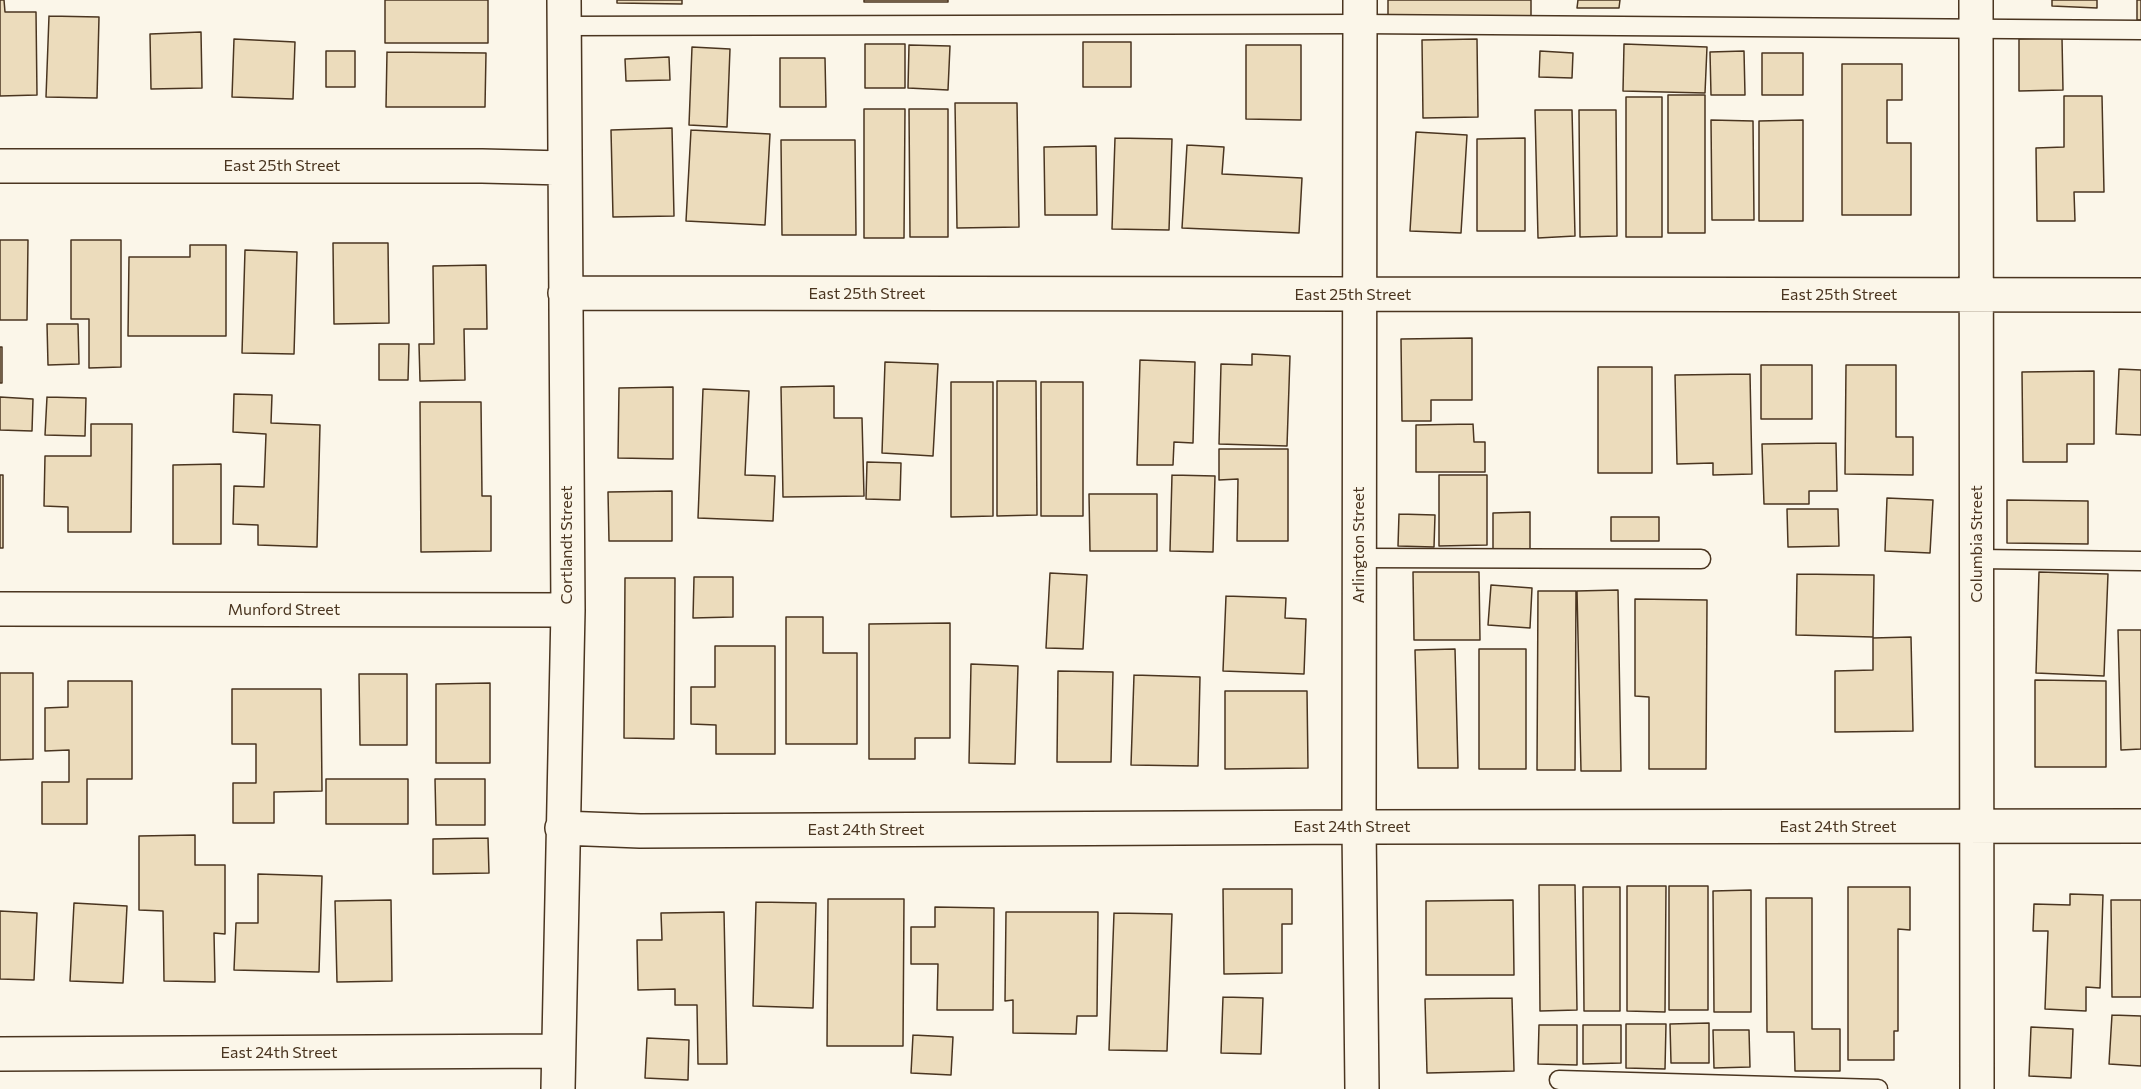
<!DOCTYPE html>
<style>
body{margin:0}
canvas{display:block;background:#fbf6e9}
</style>
<canvas width="2141" height="1089"></canvas>
<script>
const g = document.querySelector('canvas').getContext('2d');
g.lineJoin = 'round';
function fill(path, color) {
  g.fillStyle = color;
  g.fill(path, 'evenodd');
}
function shape(rows) {
  const path = new Path2D();
  for (const r of rows) {
    path.moveTo(r[0], r[1]);
    for (let i = 2; i < r.length; i += 2) path.lineTo(r[i], r[i + 1]);
  }
  return path;
}
function stroke(path, color, width, dash) {
  g.strokeStyle = color;
  g.lineWidth = width;
  g.lineCap = dash ? 'butt' : 'round';
  g.setLineDash(dash || []);
  g.stroke(path);
}
function label(font, color, halo, rows, align = 'center') {
  g.font = font + ' Commissioner,sans-serif';
  g.lineWidth = 4.5;
  g.setLineDash([]);
  g.textBaseline = 'middle';
  g.strokeStyle = halo;
  g.fillStyle = color;
  for (const [text, x, y, turn = 0] of rows) {
    g.save();
    g.translate(x, y);
    g.rotate((+turn || 0) * Math.PI / 180);
    g.textAlign = isNaN(turn) ? turn : align;
    if (halo) g.strokeText(text, 0, 0);
    g.fillText(text, 0, 0);
    g.restore();
  }
}
const building = shape([
 [0,0,4,0,5,12,36,12,37,95,0,96,0,0],
 [385,0,488,0,488,43,385,43,385,0],
 [617,0,682,0,682,4,617,3,617,0],
 [864,0,948,0,948,2,864,2,864,0],
 [1388,0,1531,0,1531,19,1388,15,1388,0],
 [1578,0,1620,0,1619,8,1577,8,1578,0],
 [2052,0,2097,0,2097,8,2052,6,2052,0],
 [2137,0,2141,0,2141,20,2137,20,2137,0],
 [49,16,99,17,97,98,46,97,49,16],
 [201,32,202,88,151,89,150,34,201,32],
 [2062,38,2063,90,2019,91,2019,39,2062,38],
 [234,39,295,42,293,99,232,97,234,39],
 [1477,39,1478,117,1423,118,1422,40,1477,39],
 [1083,42,1131,42,1131,87,1083,87,1083,42],
 [865,44,905,44,905,88,865,88,865,44],
 [1624,44,1707,47,1705,93,1623,91,1624,44],
 [909,45,950,46,948,90,908,88,909,45],
 [1246,45,1301,45,1301,120,1246,119,1246,45],
 [692,47,730,49,727,127,689,125,692,47],
 [326,51,355,51,355,87,326,87,326,51],
 [1540,51,1573,53,1572,78,1539,77,1540,51],
 [1744,51,1745,95,1711,95,1710,52,1744,51],
 [387,52,486,53,485,107,386,107,387,52],
 [1762,53,1803,53,1803,95,1762,95,1762,53],
 [669,57,670,80,626,81,625,59,669,57],
 [780,58,825,58,826,107,780,107,780,58],
 [1842,64,1902,64,1902,100,1887,100,1887,143,1911,143,1911,215,1842,215,1842,64],
 [1668,95,1705,95,1705,233,1668,233,1668,95],
 [2064,96,2102,96,2104,192,2074,192,2075,221,2037,221,2036,148,2064,147,2064,96],
 [1626,97,1662,97,1662,237,1626,237,1626,97],
 [955,103,1017,103,1019,227,957,228,955,103],
 [864,109,905,109,904,238,864,238,864,109],
 [909,109,948,109,948,237,910,237,909,109],
 [1535,110,1572,110,1575,236,1538,238,1535,110],
 [1579,110,1616,110,1617,236,1580,237,1579,110],
 [1711,120,1753,121,1754,220,1712,220,1711,120],
 [1803,120,1803,221,1759,221,1759,121,1803,120],
 [672,128,674,216,613,217,611,130,672,128],
 [691,130,770,134,765,225,686,221,691,130],
 [1416,132,1467,135,1461,233,1410,231,1416,132],
 [1115,138,1172,139,1169,230,1112,229,1115,138],
 [1525,138,1525,231,1477,231,1477,139,1525,138],
 [781,140,855,140,856,235,782,235,781,140],
 [1187,145,1224,147,1222,174,1302,178,1299,233,1182,228,1187,145],
 [1096,146,1097,215,1045,215,1044,147,1096,146],
 [0,240,28,240,27,320,0,320,0,240],
 [71,240,121,240,121,367,89,368,89,319,71,319,71,240],
 [333,243,388,243,389,323,334,324,333,243],
 [190,245,226,245,226,336,128,336,129,257,190,257,190,245],
 [245,250,297,252,294,354,242,353,245,250],
 [486,265,487,329,464,329,465,380,420,381,419,344,434,344,433,266,486,265],
 [47,324,78,324,79,364,48,365,47,324],
 [1472,338,1472,400,1431,400,1431,421,1402,421,1401,339,1472,338],
 [379,344,409,344,408,380,379,380,379,344],
 [0,347,2,347,2,383,0,383,0,347],
 [1252,354,1290,356,1287,446,1219,444,1221,364,1252,365,1252,354],
 [1140,360,1195,362,1193,443,1174,442,1173,465,1137,465,1140,360],
 [885,362,938,364,933,456,882,453,885,362],
 [1761,365,1812,365,1812,419,1761,419,1761,365],
 [1846,365,1896,365,1896,437,1913,437,1913,475,1845,474,1846,365],
 [1598,367,1652,367,1652,473,1598,473,1598,367],
 [2119,369,2141,370,2141,435,2116,434,2119,369],
 [2094,371,2094,444,2067,444,2067,462,2023,462,2022,372,2094,371],
 [1750,374,1752,474,1713,475,1713,463,1677,464,1675,375,1750,374],
 [997,381,1036,381,1037,515,997,516,997,381],
 [951,382,993,382,993,516,951,517,951,382],
 [1041,382,1083,382,1083,516,1041,516,1041,382],
 [834,386,834,418,862,418,864,496,783,497,781,387,834,386],
 [673,387,673,459,618,458,619,388,673,387],
 [703,389,749,391,745,475,775,476,773,521,698,518,703,389],
 [234,394,272,395,271,423,320,425,317,547,258,545,258,525,233,524,234,486,264,487,266,434,233,432,234,394],
 [0,397,33,399,32,431,0,430,0,397],
 [47,397,86,398,85,436,45,435,47,397],
 [420,402,481,402,482,496,491,496,491,551,421,552,420,402],
 [91,424,132,424,131,532,68,532,68,507,44,506,45,456,91,456,91,424],
 [1473,424,1474,442,1485,442,1485,472,1416,472,1416,425,1473,424],
 [1836,443,1837,491,1809,491,1809,504,1764,504,1762,444,1836,443],
 [1219,449,1288,449,1288,541,1237,541,1238,479,1219,480,1219,449],
 [867,462,901,463,900,500,866,499,867,462],
 [221,464,221,544,173,544,173,465,221,464],
 [0,475,3,475,3,548,0,548,0,475],
 [1172,475,1215,476,1213,552,1170,551,1172,475],
 [1439,475,1487,475,1487,545,1439,546,1439,475],
 [672,491,672,541,609,541,608,492,672,491],
 [1089,494,1157,494,1157,551,1090,551,1089,494],
 [1887,498,1933,500,1930,553,1885,551,1887,498],
 [2007,500,2088,501,2088,544,2007,543,2007,500],
 [1787,509,1838,509,1839,546,1788,547,1787,509],
 [1530,512,1530,551,1493,552,1493,513,1530,512],
 [1399,514,1435,515,1434,547,1398,546,1399,514],
 [1611,517,1659,517,1659,541,1611,541,1611,517],
 [1413,572,1479,572,1480,640,1414,640,1413,572],
 [2039,572,2108,574,2104,676,2036,673,2039,572],
 [1050,573,1087,575,1083,649,1046,648,1050,573],
 [1797,574,1874,575,1873,637,1796,635,1797,574],
 [694,577,733,577,733,617,693,618,694,577],
 [625,578,675,578,674,739,624,738,625,578],
 [1491,585,1532,588,1530,628,1488,625,1491,585],
 [1618,590,1621,771,1581,771,1577,591,1618,590],
 [1538,591,1576,591,1575,770,1537,770,1538,591],
 [1226,596,1286,598,1285,618,1306,619,1304,674,1223,671,1226,596],
 [1635,599,1707,600,1706,769,1649,769,1649,697,1635,696,1635,599],
 [786,617,823,617,823,653,857,653,857,744,786,744,786,617],
 [950,623,950,738,915,738,915,759,869,759,869,624,950,623],
 [2118,630,2141,630,2141,749,2121,750,2118,630],
 [1911,637,1913,731,1835,732,1835,671,1873,670,1873,638,1911,637],
 [715,646,775,646,775,754,716,754,716,725,691,724,691,687,715,687,715,646],
 [1455,649,1458,768,1418,768,1415,650,1455,649],
 [1479,649,1526,649,1526,769,1479,769,1479,649],
 [971,664,1018,666,1015,764,969,763,971,664],
 [1058,671,1113,672,1111,762,1057,762,1058,671],
 [0,673,33,673,33,759,0,760,0,673],
 [359,674,407,674,407,745,360,745,359,674],
 [1134,675,1200,677,1198,766,1131,765,1134,675],
 [2035,680,2106,681,2106,767,2035,767,2035,680],
 [68,681,132,681,132,779,87,779,87,824,42,824,42,782,69,782,69,750,45,751,45,708,68,707,68,681],
 [490,683,490,763,436,763,436,684,490,683],
 [232,689,321,689,322,791,274,792,274,823,233,823,233,783,256,783,256,744,232,744,232,689],
 [1225,691,1307,691,1308,768,1225,769,1225,691],
 [326,779,408,779,408,824,326,824,326,779],
 [435,779,485,779,485,825,436,825,435,779],
 [195,835,195,865,225,865,225,934,214,933,215,982,164,981,163,911,139,910,139,836,195,835],
 [488,838,489,873,433,874,433,839,488,838],
 [258,874,322,876,319,972,234,970,236,923,258,923,258,874],
 [1539,885,1575,885,1577,1010,1540,1011,1539,885],
 [1627,886,1666,886,1665,1012,1627,1011,1627,886],
 [1669,886,1708,886,1708,1010,1669,1010,1669,886],
 [1583,887,1620,887,1620,1011,1584,1011,1583,887],
 [1848,887,1910,887,1910,930,1898,929,1898,1031,1894,1031,1894,1060,1848,1060,1848,887],
 [1223,889,1292,889,1292,924,1282,924,1282,973,1224,974,1223,889],
 [1751,890,1751,1012,1714,1012,1713,891,1751,890],
 [2070,894,2103,895,2100,988,2086,987,2086,1011,2045,1009,2048,931,2033,931,2034,904,2070,905,2070,894],
 [1766,898,1812,898,1812,1029,1840,1029,1840,1071,1795,1071,1794,1032,1767,1032,1766,898],
 [828,899,904,899,903,1046,827,1046,828,899],
 [391,900,392,981,337,982,335,901,391,900],
 [1513,900,1514,975,1426,975,1426,901,1513,900],
 [2111,900,2141,900,2141,997,2112,997,2111,900],
 [756,902,816,903,813,1008,753,1006,756,902],
 [74,903,127,906,123,983,70,981,74,903],
 [935,907,994,908,993,1010,937,1010,938,964,911,964,911,927,935,927,935,907],
 [0,911,37,913,34,980,0,979,0,911],
 [724,912,727,1064,698,1064,697,1005,675,1005,675,989,638,990,637,940,662,940,661,913,724,912],
 [1006,912,1098,912,1097,1016,1077,1016,1076,1034,1013,1033,1013,1000,1005,1001,1006,912],
 [1114,913,1172,914,1167,1051,1109,1050,1114,913],
 [1223,997,1263,998,1261,1054,1221,1053,1223,997],
 [1512,998,1514,1071,1427,1073,1425,999,1512,998],
 [2112,1015,2141,1016,2141,1066,2109,1064,2112,1015],
 [1709,1023,1709,1063,1671,1063,1670,1024,1709,1023],
 [1626,1024,1666,1024,1665,1069,1626,1068,1626,1024],
 [1539,1025,1577,1025,1577,1065,1538,1064,1539,1025],
 [1583,1025,1621,1025,1621,1063,1583,1064,1583,1025],
 [2031,1027,2073,1029,2071,1078,2029,1076,2031,1027],
 [1713,1030,1749,1030,1750,1067,1714,1068,1713,1030],
 [913,1035,953,1037,951,1075,911,1073,913,1035],
 [647,1038,689,1040,688,1080,645,1078,647,1038]
]);
fill(building, '#ecdcbc');
stroke(building, '#4a3520', 1.5);
const service = shape([
 [564,26,1360,24,2141,30],
 [1359,558,1701,559],
 [1977,559,2141,561],
 [1559,1080,1878,1089]
]);
const minor = shape([
 [1360,0,1359,827,1362,1089],
 [1976,0,1977,1089],
 [0,166,482,166,564,168],
 [565,293,2141,295],
 [0,609,568,610],
 [562,828,640,831,1359,827,2141,826],
 [0,1054,558,1051],
 [558,1089,568,610,564,0]
]);
stroke(service, '#4a3520', 21);
stroke(minor, '#4a3520', 36);
stroke(service, '#fbf6e9', 18);
stroke(minor, '#fbf6e9', 33);
label('16px', '#4a3520', '#fbf6e9', [
 ["East 25th Street",282,166],
 ["East 25th Street",867,294],
 ["East 25th Street",1353,295],
 ["East 25th Street",1839,295],
 ["Columbia Street",1977,544,-90],
 ["Cortlandt Street",567,545,-90],
 ["Arlington Street",1359,545,-90],
 ["Munford Street",284,610],
 ["East 24th Street",1352,827],
 ["East 24th Street",1838,827],
 ["East 24th Street",866,830],
 ["East 24th Street",279,1053]
]);
</script>
